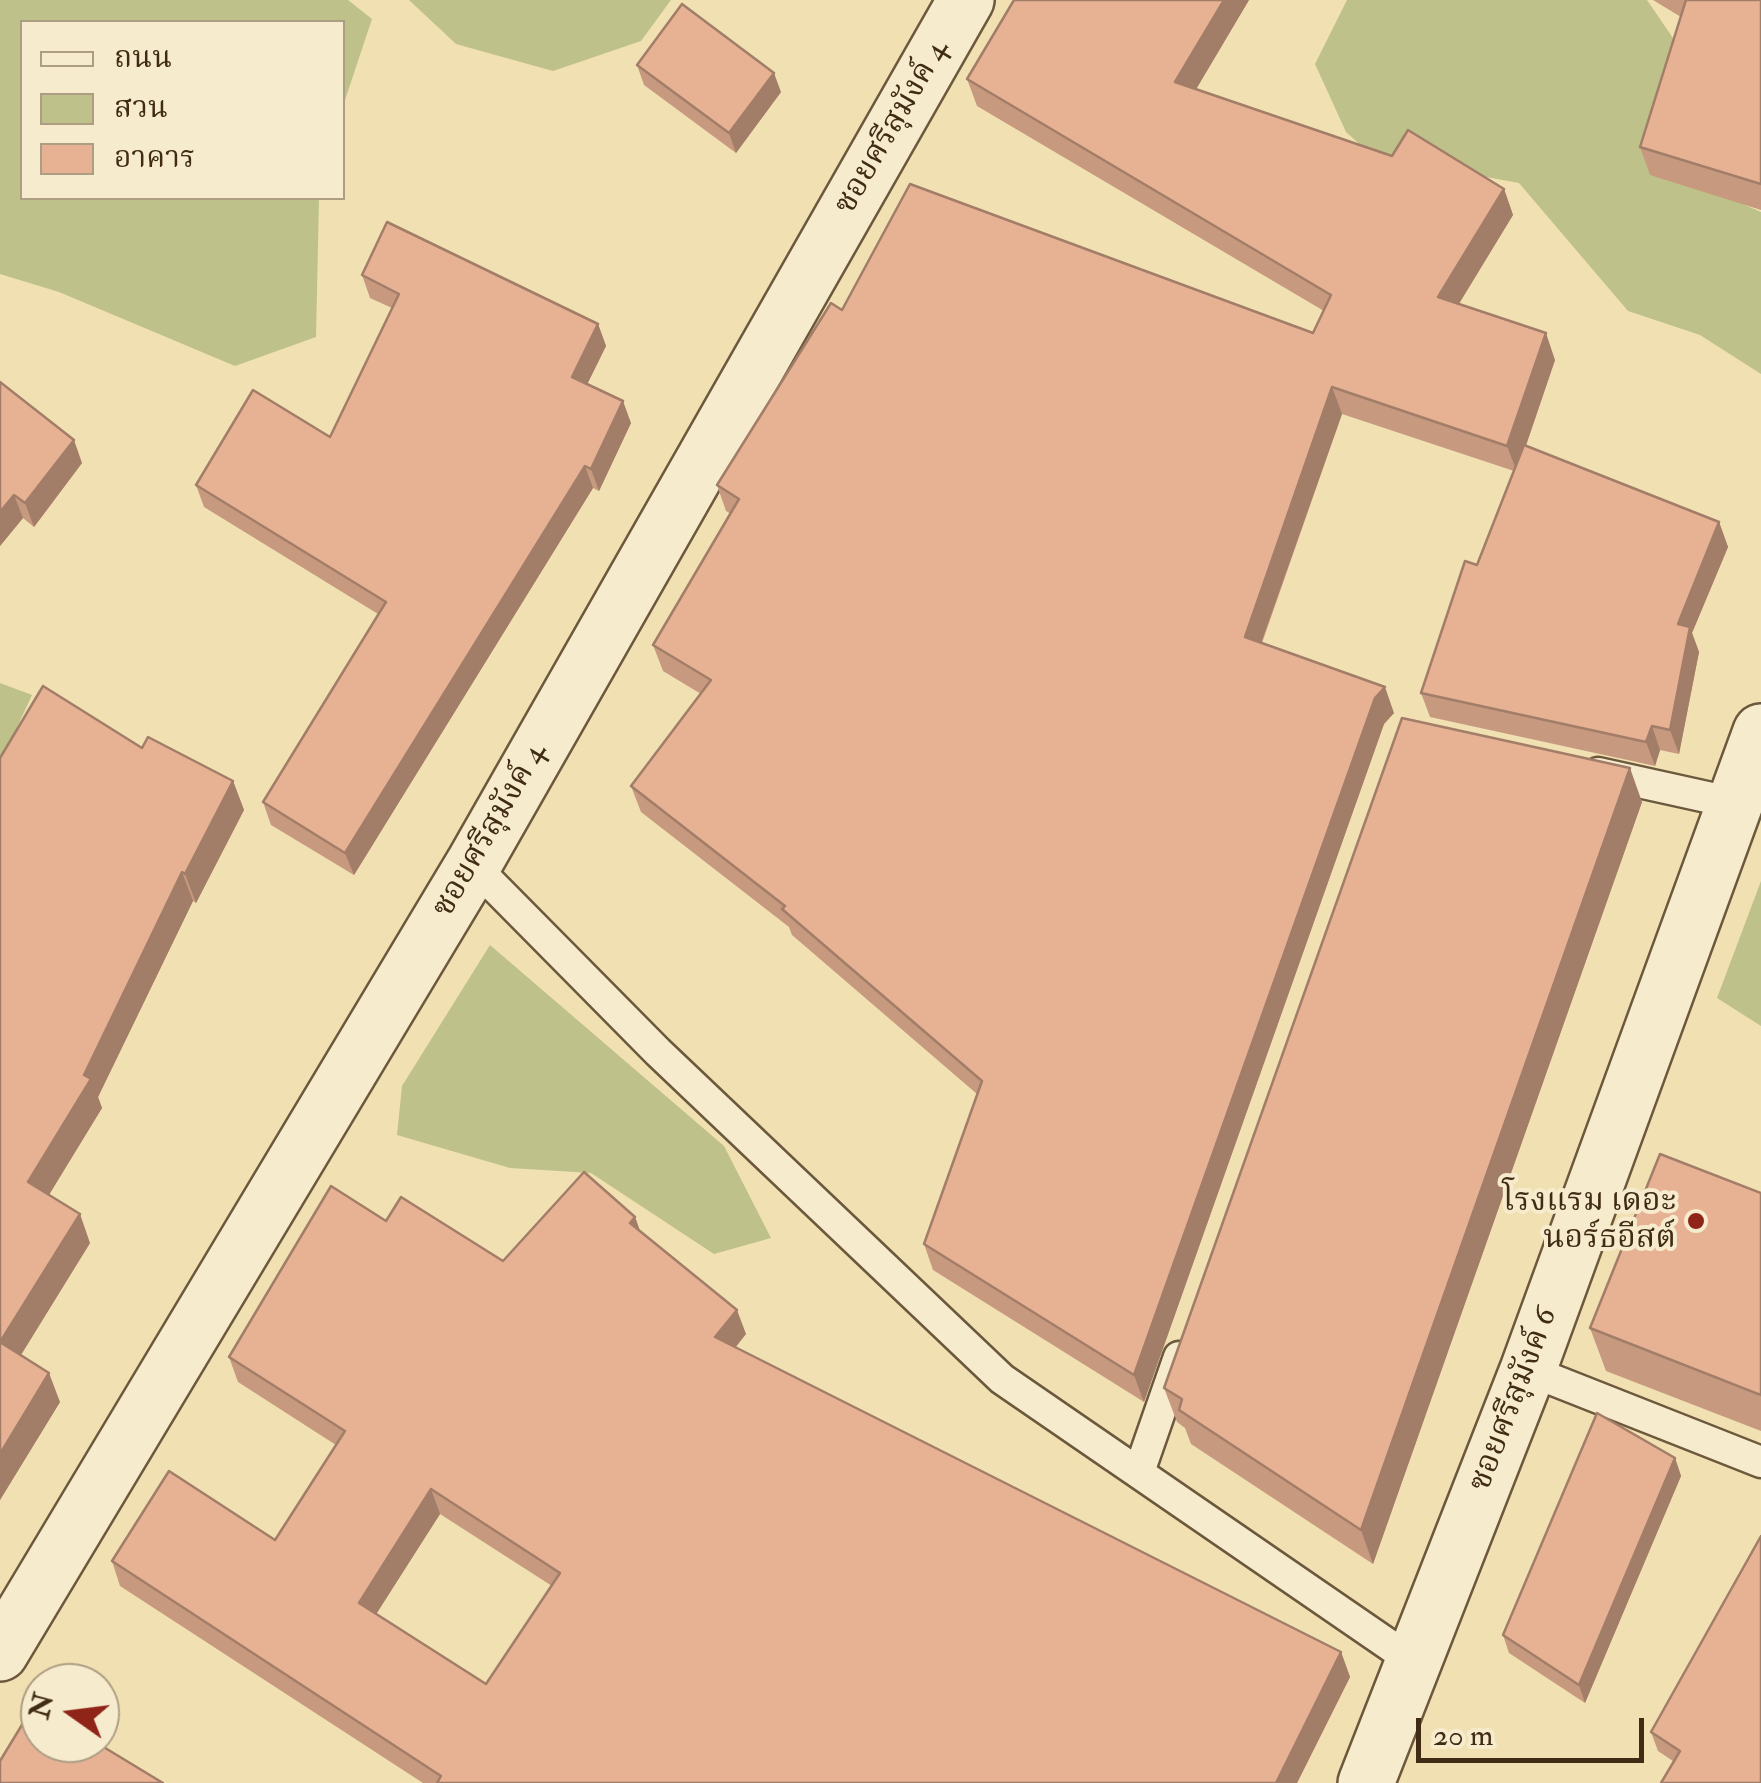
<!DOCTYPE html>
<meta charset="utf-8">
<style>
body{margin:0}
#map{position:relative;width:1761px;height:1783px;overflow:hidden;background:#f1e0b2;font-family:"IM FELL Double Pica","Noto Serif Thai",serif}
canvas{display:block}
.legend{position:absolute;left:20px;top:20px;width:325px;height:180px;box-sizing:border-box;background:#f6ebcd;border:2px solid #ad9e83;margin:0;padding:12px 18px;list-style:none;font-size:30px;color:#402b14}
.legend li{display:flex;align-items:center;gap:20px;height:50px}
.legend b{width:50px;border:2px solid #ad9e83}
.north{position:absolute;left:20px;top:1663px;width:100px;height:100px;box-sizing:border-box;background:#f6ebcd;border:2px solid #ad9e83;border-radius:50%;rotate:284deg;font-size:28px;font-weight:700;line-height:40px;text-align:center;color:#402b14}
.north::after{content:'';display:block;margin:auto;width:35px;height:45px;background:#8f2418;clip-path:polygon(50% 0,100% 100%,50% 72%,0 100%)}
.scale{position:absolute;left:1416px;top:1718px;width:228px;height:45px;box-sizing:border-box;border:5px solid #402b14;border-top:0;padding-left:12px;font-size:30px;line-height:35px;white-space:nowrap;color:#402b14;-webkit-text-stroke:8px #f6ebcd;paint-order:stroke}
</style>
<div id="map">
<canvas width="1761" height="1783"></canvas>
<ul class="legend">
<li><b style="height:12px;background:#f6ebcd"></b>ถนน</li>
<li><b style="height:28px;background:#bec189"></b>สวน</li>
<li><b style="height:28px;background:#e7b294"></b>อาคาร</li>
</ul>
<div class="north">N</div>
<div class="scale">20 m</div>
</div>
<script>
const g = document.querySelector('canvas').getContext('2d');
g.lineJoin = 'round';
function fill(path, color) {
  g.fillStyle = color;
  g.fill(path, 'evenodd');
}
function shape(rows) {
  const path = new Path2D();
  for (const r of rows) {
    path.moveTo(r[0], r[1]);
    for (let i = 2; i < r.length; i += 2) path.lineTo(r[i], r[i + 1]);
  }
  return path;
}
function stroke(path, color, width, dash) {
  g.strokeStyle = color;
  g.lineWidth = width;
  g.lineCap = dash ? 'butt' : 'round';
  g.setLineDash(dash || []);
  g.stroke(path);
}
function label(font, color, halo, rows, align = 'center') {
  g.font = font + ' "IM FELL Double Pica","Noto Serif Thai",serif';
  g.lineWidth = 8;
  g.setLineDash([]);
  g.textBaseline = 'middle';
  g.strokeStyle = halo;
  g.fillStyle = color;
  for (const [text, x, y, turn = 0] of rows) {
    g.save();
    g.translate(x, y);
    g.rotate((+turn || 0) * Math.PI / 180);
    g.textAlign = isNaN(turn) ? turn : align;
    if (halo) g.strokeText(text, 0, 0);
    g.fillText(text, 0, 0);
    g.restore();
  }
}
fill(shape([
 [0,0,348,0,372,19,343,106,342,22,22,22,22,198,319,198,316,337,235,366,59,292,0,274],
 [409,0,671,0,641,41,553,71,456,44],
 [1347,0,1647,0,1675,41,1672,173,1761,212,1761,374,1700,335,1628,311,1519,183,1373,156,1346,132,1315,64],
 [0,683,32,695,0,764],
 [1761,881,1761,1026,1717,998],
 [490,945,724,1146,771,1238,714,1254,591,1173,510,1168,397,1135,402,1086]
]), '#bec189');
const lane = shape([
 [1598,773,1734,803],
 [473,865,658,1052,1002,1379,1411,1660],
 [1528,1370,1761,1462],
 [1139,1472,1179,1357]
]);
const street = shape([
 [0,1653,473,865,966,0],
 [1366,1783,1528,1370,1761,732]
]);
stroke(lane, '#6c583c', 35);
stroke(street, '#6c583c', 60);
stroke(lane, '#f6ebcd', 30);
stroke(street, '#f6ebcd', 55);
fill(shape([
 [1014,0,1249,0,1196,89,1392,156,1504,189,1513,215,1459,304,1555,360,1526,445,1719,522,1728,547,1692,633,1699,652,1679,754,1660,750,1655,766,1430,717,1421,693,1477,565,1514,471,1342,414,1262,643,1394,713,1384,724,1144,1402,933,1270,924,1244,977,1094,792,935,789,927,641,812,631,786,701,694,663,671,653,645,731,514,726,511,717,485,842,310,1313,333,1324,311,977,106,967,79],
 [1653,0,1761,0,1761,210,1650,175,1640,147,1681,17],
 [637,65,781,92,736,153,644,85],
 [362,275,598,324,606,346,587,384,631,423,599,491,593,488,354,875,271,825,263,802,378,614,204,507,196,485,330,437,392,308,370,298],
 [0,382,82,463,34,527,23,518,0,546],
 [0,758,233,781,244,810,196,903,193,901,98,1097,102,1108,49,1195,90,1243,21,1355,60,1402,0,1500],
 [1642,802,1373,1564,1191,1444,1185,1428,1177,1422,1164,1388],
 [1761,1193,1761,1431,1606,1371,1590,1328],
 [635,1217,640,1231,746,1334,736,1347,1341,1652,1350,1677,1297,1783,423,1783,120,1586,112,1561,275,1540,336,1445,238,1382,229,1357,386,1221,503,1261],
 [440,1514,552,1586,486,1684,376,1614],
 [1675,1458,1681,1476,1585,1703,1509,1653,1503,1635],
 [1651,1732,1761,1783,1673,1761,1658,1751]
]), '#c7997f');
fill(shape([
 [1224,0,1249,0,1185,108,1175,82],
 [774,73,781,92,736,153,729,133],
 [1504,189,1513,215,1447,323,1438,297],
 [598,324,606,346,580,399,572,377],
 [1546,333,1555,360,1517,472,1507,446],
 [1332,387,1342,414,1254,663,1245,637],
 [623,401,631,423,599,491,591,469],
 [74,440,82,463,34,527,25,503],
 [585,466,593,488,354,875,345,853],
 [14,495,23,518,0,546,0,512],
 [1719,522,1728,547,1692,633,1699,652,1679,754,1670,730,1678,624],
 [1385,687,1394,713,1384,724,1144,1402,1134,1375,1375,698],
 [1652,726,1660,750,1655,766,1646,742],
 [1630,768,1642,802,1373,1564,1361,1530],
 [233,781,244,810,196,903,185,874],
 [182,872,193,901,98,1097,102,1108,39,1211,28,1182,84,1075],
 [80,1214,90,1243,11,1371,0,1342],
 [635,1217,644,1242,630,1223],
 [737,1310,746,1334,724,1361,715,1337],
 [49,1373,60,1402,0,1500,0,1454],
 [1675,1458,1681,1476,1585,1703,1579,1685],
 [431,1489,440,1514,368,1627,359,1603],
 [1341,1652,1350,1677,1297,1783,1276,1783]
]), '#a27d68');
const building = shape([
 [1014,0,1224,0,1175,82,1392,156,1408,130,1504,189,1438,297,1546,333,1507,446,1332,387,1245,637,1385,687,1375,698,1134,1375,924,1244,982,1081,782,909,785,906,631,786,711,680,653,645,739,499,717,485,831,303,842,310,910,184,1313,333,1331,295,967,79,1014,0],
 [1686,0,1761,0,1761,184,1640,147,1686,0],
 [682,4,774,73,729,133,637,65,682,4],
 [387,222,598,324,572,377,623,401,591,469,585,466,345,853,263,802,386,602,196,485,253,390,330,437,399,294,362,275,387,222],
 [0,382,74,440,25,503,14,495,0,512,0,382],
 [1524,445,1719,522,1678,624,1690,627,1670,730,1652,726,1646,742,1421,693,1465,561,1477,565,1524,445],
 [43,686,142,748,148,737,233,781,185,874,182,872,84,1075,91,1079,28,1182,80,1214,0,1342,49,1373,0,1454,0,758,43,686],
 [1402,718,1630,768,1361,1530,1179,1410,1182,1399,1164,1388,1402,718],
 [1660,1154,1761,1193,1761,1395,1590,1328,1660,1154],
 [584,1172,635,1217,630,1223,737,1310,715,1337,1341,1652,1276,1783,437,1783,441,1776,112,1561,169,1471,275,1540,345,1431,229,1357,331,1186,386,1221,401,1197,503,1261,584,1172],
 [431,1489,560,1573,486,1684,359,1603,431,1489],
 [1597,1413,1675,1458,1579,1685,1503,1635,1597,1413],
 [1761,1536,1761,1783,1661,1783,1680,1751,1651,1732,1761,1536],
 [34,1705,40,1708,40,1743,97,1743,163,1783,0,1783,0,1761,34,1705]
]);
fill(building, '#e7b294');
stroke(building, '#a27d68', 2.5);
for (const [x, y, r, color] of [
 [1696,1221,10,"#8f2418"]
]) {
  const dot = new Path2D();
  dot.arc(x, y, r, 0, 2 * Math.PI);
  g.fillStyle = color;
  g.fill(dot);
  stroke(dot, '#f6ebcd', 4);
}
label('32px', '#402b14', '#f6ebcd', [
 ["ซอยศรีสุมังค์ 4",893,128,-60],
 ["ซอยศรีสุมังค์ 4",491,831,-60],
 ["ซอยศรีสุมังค์ 6",1515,1400,-69]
]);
label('32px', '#402b14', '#f6ebcd', [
 ["โรงแรม เดอะ",1676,1203],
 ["นอร์ธอีสต์",1676,1240]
], 'right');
</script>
